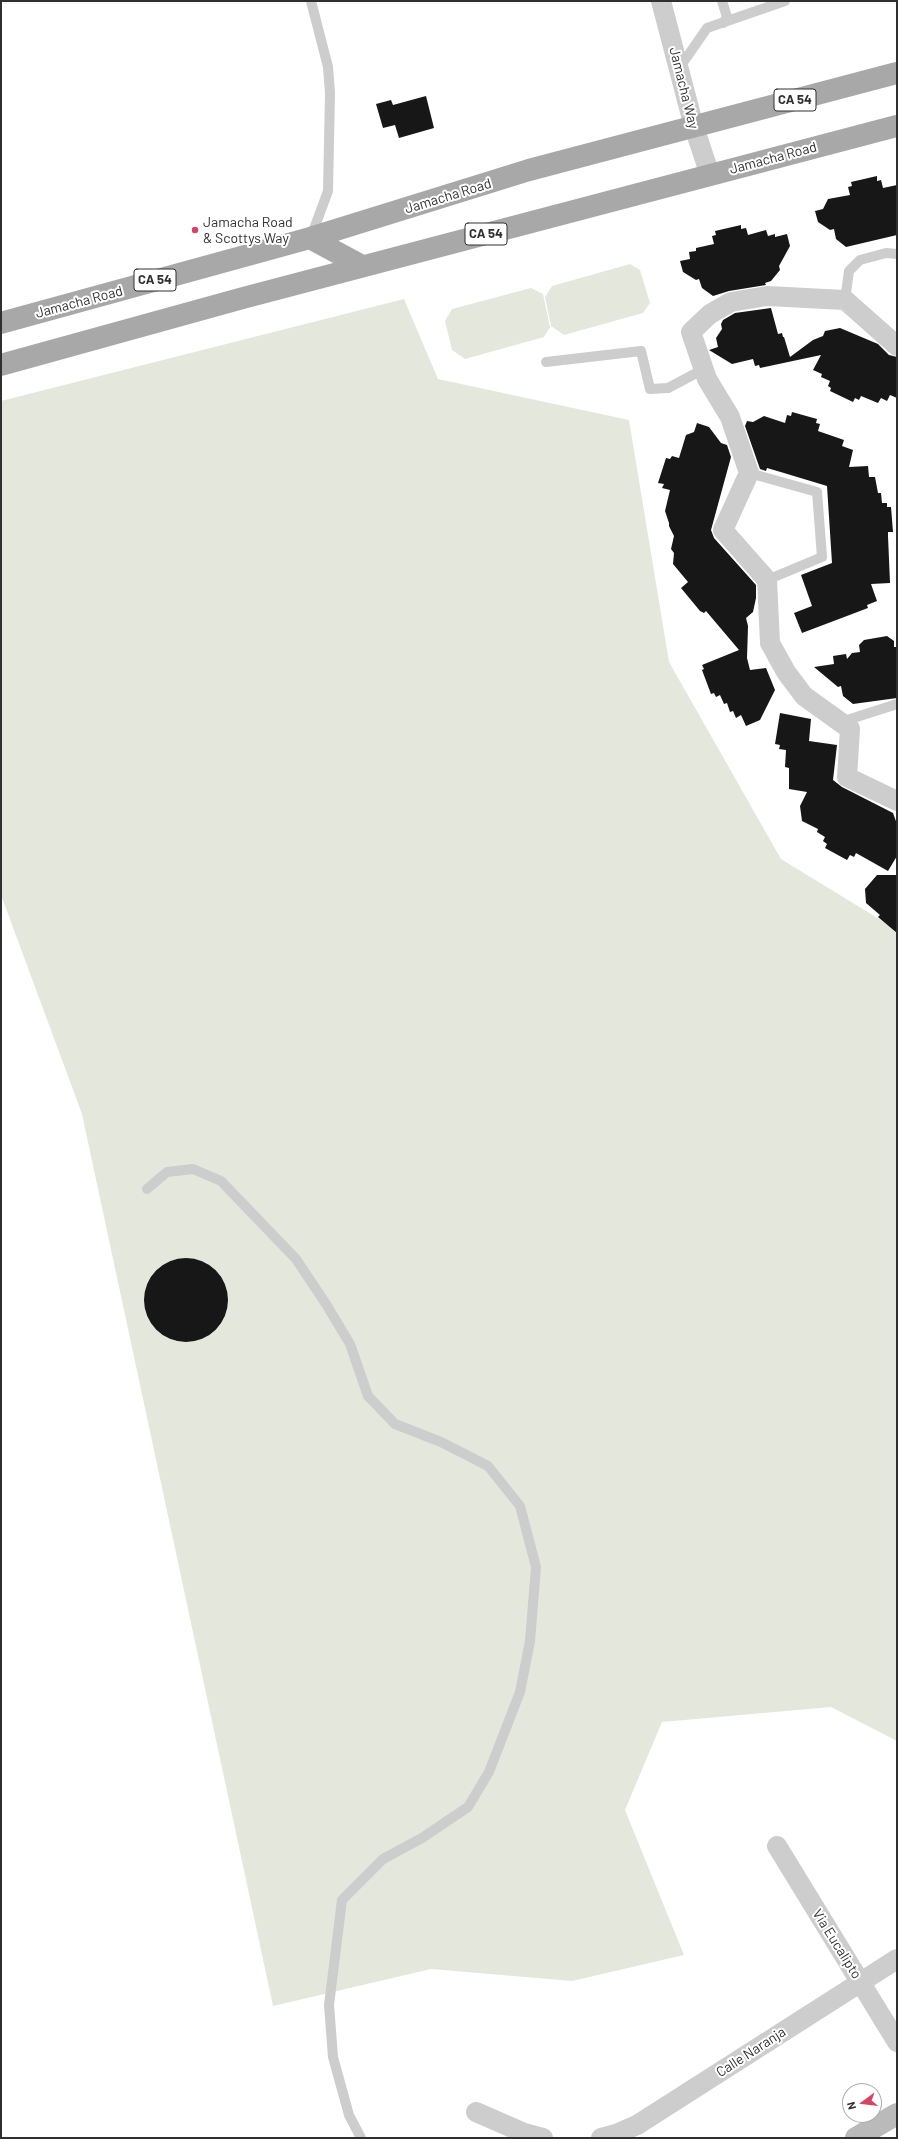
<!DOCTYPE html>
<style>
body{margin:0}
#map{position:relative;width:898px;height:2139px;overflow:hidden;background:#fff;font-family:Barlow,sans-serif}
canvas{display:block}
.frame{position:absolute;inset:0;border:2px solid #303030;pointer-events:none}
.north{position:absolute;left:842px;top:2083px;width:40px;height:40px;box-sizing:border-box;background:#fff;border:1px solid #acacac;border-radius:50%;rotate:255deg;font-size:11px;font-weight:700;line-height:16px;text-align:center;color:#303030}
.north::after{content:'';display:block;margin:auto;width:14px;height:18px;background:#d44463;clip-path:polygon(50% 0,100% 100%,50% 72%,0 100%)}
</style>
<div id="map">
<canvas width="898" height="2139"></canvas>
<div class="frame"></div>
<div class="north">N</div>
</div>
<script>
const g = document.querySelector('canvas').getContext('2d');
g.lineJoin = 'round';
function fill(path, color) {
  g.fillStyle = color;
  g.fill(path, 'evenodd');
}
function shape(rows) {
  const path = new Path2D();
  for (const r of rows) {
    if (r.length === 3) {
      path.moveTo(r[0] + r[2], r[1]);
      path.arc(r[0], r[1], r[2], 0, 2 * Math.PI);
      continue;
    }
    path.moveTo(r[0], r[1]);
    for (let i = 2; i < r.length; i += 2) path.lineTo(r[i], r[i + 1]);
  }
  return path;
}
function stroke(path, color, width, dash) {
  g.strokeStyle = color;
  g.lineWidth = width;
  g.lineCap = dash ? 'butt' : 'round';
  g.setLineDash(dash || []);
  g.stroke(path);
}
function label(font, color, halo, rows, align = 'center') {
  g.font = font + ' Barlow,sans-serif';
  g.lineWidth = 4;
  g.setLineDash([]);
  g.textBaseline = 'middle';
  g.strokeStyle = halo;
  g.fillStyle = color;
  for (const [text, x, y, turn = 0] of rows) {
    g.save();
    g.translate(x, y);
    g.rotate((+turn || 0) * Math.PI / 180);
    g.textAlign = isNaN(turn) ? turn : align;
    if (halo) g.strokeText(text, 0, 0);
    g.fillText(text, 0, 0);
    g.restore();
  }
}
fill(shape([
 [630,264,640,270,650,303,643,313,564,335,551,326,545,297,552,286],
 [531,288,543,294,550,327,544,337,465,359,452,350,445,321,452,309],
 [404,299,438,379,629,420,669,662,781,859,897,930,897,1741,831,1707,662,1722,625,1810,684,1955,572,1981,431,1969,273,2006,82,1114,1,895,1,401]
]), '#e4e8dc');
fill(shape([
 [426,96,434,128,399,138,395,125,383,128,376,104,391,100,393,105],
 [877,176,877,181,881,180,883,188,897,185,897,235,846,247,836,239,834,229,830,230,818,222,815,211,823,209,828,199,850,195,848,187,852,186,851,182],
 [741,225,741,229,746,228,748,235,766,230,768,236,775,234,775,237,787,234,790,246,779,266,780,270,771,281,765,283,766,285,729,291,713,296,702,288,699,279,696,280,683,272,680,261,690,259,689,252,696,251,696,248,714,244,712,236,716,235,715,231],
 [771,308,778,334,782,333,783,337,784,337,790,357,813,340,823,336,825,331,840,328,878,344,889,355,897,357,897,398,890,395,887,401,881,398,878,403,861,396,859,400,855,398,853,402,830,391,831,388,828,386,830,381,821,377,822,374,813,370,821,355,760,368,759,365,755,366,753,359,732,364,709,350,718,347,716,338,722,329,721,324,723,320,735,313],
 [792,412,817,419,816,423,820,424,818,431,844,440,842,446,853,450,849,467,868,466,869,477,875,477,878,493,881,493,882,503,887,503,887,507,891,507,893,532,888,532,888,536,890,583,871,584,877,601,867,605,868,608,802,633,794,613,812,606,801,575,832,563,827,486,784,473,767,468,766,471,760,469,745,426,747,421,753,422,764,416,785,423,787,415,791,416],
 [697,423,709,427,721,443,727,445,731,457,711,530,714,538,756,585,756,598,753,612,746,618,748,626,747,658,750,670,766,668,775,690,760,720,746,726,741,715,736,718,733,711,730,712,727,703,724,704,720,695,716,697,714,693,711,694,702,670,704,669,702,665,739,650,706,611,704,613,700,611,681,588,688,582,673,564,674,553,671,549,674,536,669,526,669,523,665,511,670,490,662,488,664,484,658,483,666,458,670,459,672,456,679,458,686,435,694,432],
 [887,636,894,641,894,647,897,647,897,698,853,704,843,696,841,686,838,687,814,667,834,664,833,656,846,654,847,659,852,653,860,652,859,645,864,640],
 [780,713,811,719,809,741,837,745,833,780,842,787,893,813,897,824,897,856,888,871,856,853,854,857,850,855,847,860,825,848,827,844,823,841,825,837,817,832,818,829,802,821,800,806,807,792,789,789,789,768,785,767,786,750,779,749,780,745,775,744],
 [877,875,897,875,897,933,878,917,880,915,866,903,865,889],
 [186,1300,42]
]), '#171717');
stroke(shape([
 [722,1,727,17,723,23],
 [680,67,707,28,785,1],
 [311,237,328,191,330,93,328,67,311,1],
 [845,300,849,271,860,260,886,253,897,254],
 [546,362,641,351,650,389,668,388,704,369],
 [749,473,817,492,822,557,767,580],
 [841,722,897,704],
 [147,1189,167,1172,193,1169,221,1181,296,1259,326,1304,350,1344,368,1396,395,1424,441,1442,488,1466,520,1506,536,1567,530,1641,520,1692,489,1772,468,1807,422,1838,383,1859,342,1900,329,2005,333,2057,349,2115,361,2138]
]), '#cdcdcd', 10);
stroke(shape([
 [661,1,694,127,710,175],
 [897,346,845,300,767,296,731,302,710,314,691,332,707,379,730,417,749,473,723,530,767,580,770,643,786,672,804,696,850,729,847,777,897,801],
 [777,1846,897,2042],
 [476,2112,524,2133,543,2138],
 [601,2138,616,2134,637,2125,897,1959]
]), '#cdcdcd', 20);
stroke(shape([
 [856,2138,897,2114]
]), '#bababa', 22);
stroke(shape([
 [310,238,362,266],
 [1,323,310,238,529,170,897,73],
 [1,365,243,298,897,126]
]), '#a8a8a8', 22);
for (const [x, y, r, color] of [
 [195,230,4,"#d44463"]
]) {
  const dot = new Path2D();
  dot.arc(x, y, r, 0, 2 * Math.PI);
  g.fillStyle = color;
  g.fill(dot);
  stroke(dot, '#fff', 1.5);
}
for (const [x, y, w] of [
 [795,100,42],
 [486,234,42],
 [155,280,42]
]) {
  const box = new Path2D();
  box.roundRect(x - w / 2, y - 11, w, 22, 3);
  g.fillStyle = '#fff';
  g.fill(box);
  stroke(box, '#303030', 1);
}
label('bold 13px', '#303030', null, [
 ["CA 54",795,100],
 ["CA 54",486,234],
 ["CA 54",155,280]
]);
label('14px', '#303030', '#fff', [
 ["Jamacha Way",684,88,76],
 ["Jamacha Road",773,158,-15],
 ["Jamacha Road",448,196,-17],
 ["Jamacha Road",79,302,-15],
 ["Via Eucalipto",837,1944,58],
 ["Calle Naranja",751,2052,-33]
]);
label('14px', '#303030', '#fff', [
 ["Jamacha Road",203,222],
 ["& Scottys Way",203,238]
], 'left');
</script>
